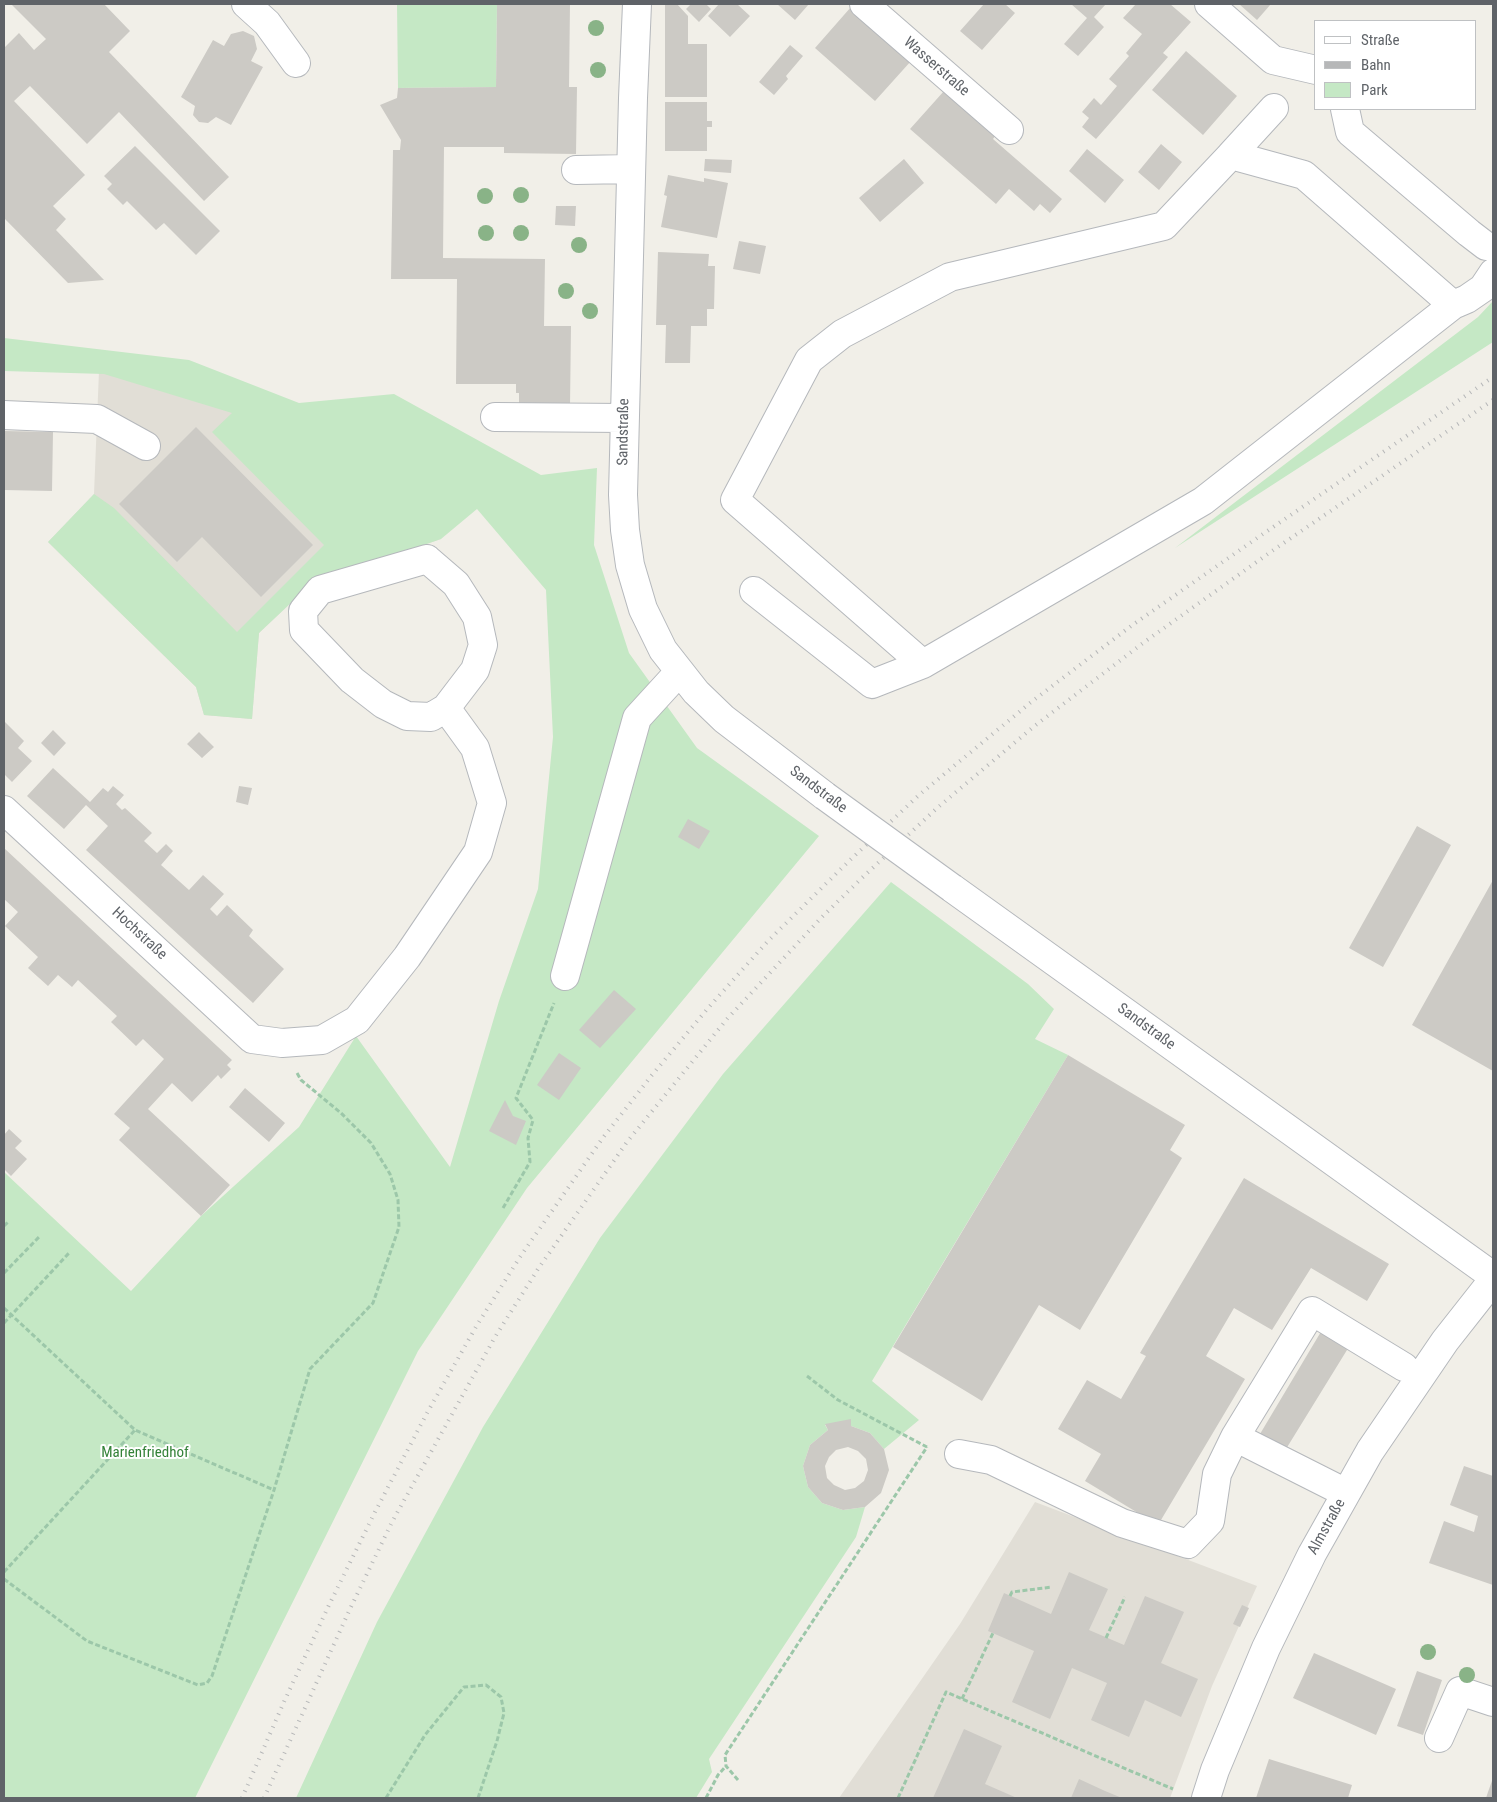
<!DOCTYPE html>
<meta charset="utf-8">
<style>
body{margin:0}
#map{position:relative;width:1497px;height:1802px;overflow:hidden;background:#f1efe8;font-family:"Roboto Condensed",sans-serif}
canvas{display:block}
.frame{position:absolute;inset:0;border:5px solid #5f6368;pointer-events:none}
.legend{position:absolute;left:1314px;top:20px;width:162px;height:90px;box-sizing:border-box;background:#fff;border:1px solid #bfc1c3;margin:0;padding:6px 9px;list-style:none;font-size:15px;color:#5f6368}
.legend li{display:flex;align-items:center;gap:10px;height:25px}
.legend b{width:25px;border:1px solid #bfc1c3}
</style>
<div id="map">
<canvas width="1497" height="1802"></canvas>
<div class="frame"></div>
<ul class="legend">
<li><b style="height:6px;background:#fff"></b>Straße</li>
<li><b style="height:6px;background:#b6b7b8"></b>Bahn</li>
<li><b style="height:14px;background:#c5e8c5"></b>Park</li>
</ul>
</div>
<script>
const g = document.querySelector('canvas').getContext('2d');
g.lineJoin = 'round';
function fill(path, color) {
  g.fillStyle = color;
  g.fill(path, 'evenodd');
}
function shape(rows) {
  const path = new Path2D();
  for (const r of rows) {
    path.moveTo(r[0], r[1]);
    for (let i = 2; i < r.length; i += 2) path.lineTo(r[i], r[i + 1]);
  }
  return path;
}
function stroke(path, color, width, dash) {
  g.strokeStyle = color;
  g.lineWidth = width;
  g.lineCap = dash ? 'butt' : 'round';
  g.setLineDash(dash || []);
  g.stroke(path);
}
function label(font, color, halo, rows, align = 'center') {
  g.font = font + ' "Roboto Condensed",sans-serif';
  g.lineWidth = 4;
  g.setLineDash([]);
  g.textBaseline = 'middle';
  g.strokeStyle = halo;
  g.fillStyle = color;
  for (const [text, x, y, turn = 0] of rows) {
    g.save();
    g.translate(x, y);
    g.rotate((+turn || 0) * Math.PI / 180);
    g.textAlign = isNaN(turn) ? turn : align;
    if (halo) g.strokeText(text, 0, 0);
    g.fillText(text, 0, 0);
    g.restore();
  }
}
fill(shape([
 [99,371,243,413,441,539,311,584,259,633,252,719,204,715,196,687,48,542,94,494],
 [1035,1502,1257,1586,1212,1686,1170,1798,839,1798,960,1624]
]), '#e1ded6');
fill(shape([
 [397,4,497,4,496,87,398,88],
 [1493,301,1493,342,1175,548,1478,317],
 [4,338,189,360,299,403,394,394,541,475,597,468,594,545,629,653,697,748,819,836,527,1188,418,1351,195,1798,4,1798,4,1172,131,1291,201,1216,299,1127,356,1036,450,1167,499,1001,538,889,553,737,546,590,477,509,441,539,311,584,259,633,252,719,204,715,196,687,48,542,94,494,114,508,237,632,324,545,212,432,232,413,104,374,4,371],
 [891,882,1028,984,1054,1009,1035,1039,1068,1055,872,1381,919,1420,884,1449,870,1433,851,1426,851,1420,825,1425,828,1430,810,1445,803,1466,808,1487,822,1503,843,1510,865,1507,856,1537,709,1759,712,1772,696,1798,296,1798,377,1622,483,1427,600,1238,723,1074]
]), '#c5e8c5');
fill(shape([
 [11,4,104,4,130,31,109,52,229,177,204,201,119,112,87,144,30,86,14,101,85,175,53,206,66,219,56,230,104,280,68,283,4,218,4,48,19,33,34,50,46,39],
 [497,4,570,4,569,87,577,87,576,154,504,153,504,147,444,147,443,258,545,259,544,326,571,326,570,406,519,406,519,393,516,393,516,384,456,384,457,279,391,279,393,150,400,150,401,140,380,105,397,98,398,88,496,87],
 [665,4,677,4,688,16,688,44,707,44,707,97,665,97],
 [691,4,706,4,711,9,699,22,686,9],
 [719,4,737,4,750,16,730,37,708,16],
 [777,4,809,4,795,20],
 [984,4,1005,4,1015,13,982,50,960,31],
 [1071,4,1106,4,1094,17,1104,27,1078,56,1064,44,1087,18],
 [1136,4,1170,4,1191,22,1163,53,1168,57,1096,139,1082,127,1089,118,1082,112,1094,98,1101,105,1117,86,1109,79,1129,56,1126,53,1142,34,1123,18],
 [1239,4,1271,4,1257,20],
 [851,7,911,61,875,101,815,48],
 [243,31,254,36,257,49,251,61,263,67,231,125,216,117,208,123,199,122,193,115,195,106,181,97,213,40,224,46,231,34],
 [790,45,803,56,786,76,788,79,774,95,759,82],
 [1186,51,1237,96,1203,135,1152,90],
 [944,91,995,136,993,139,1062,199,1050,213,1040,204,1034,211,1009,189,996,204,910,129],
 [665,102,707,102,707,121,712,121,712,127,707,127,707,151,665,151],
 [1161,144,1182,162,1159,190,1138,172],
 [135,146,220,231,196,255,164,223,156,230,127,201,123,205,107,189,112,184,104,176],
 [1087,149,1124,180,1105,203,1069,171],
 [705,159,732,160,731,173,704,171],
 [904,159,924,183,880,222,859,198],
 [668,175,704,182,704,178,728,183,717,238,661,227,667,196,664,195],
 [556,206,576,206,575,226,555,225],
 [739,241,766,246,760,274,733,269],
 [658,252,709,254,708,266,715,266,714,309,707,309,707,326,691,326,690,363,665,363,666,325,656,325],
 [196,427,313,545,261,597,202,537,177,562,119,504],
 [4,431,53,432,52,491,4,490],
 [4,721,24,741,18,748,32,761,12,782,4,774],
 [53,730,66,743,54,756,41,743],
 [199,732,214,747,202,758,187,744],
 [53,768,90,802,103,788,108,792,113,786,124,795,116,804,122,810,125,808,152,833,144,841,157,853,166,844,173,851,161,865,189,890,203,875,224,894,210,909,217,916,227,905,253,930,249,936,284,969,253,1003,86,850,108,826,86,805,64,829,27,796],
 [239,786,252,788,248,805,236,802],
 [688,819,710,831,699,849,678,837],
 [1417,826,1451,845,1383,967,1349,948],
 [4,848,232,1060,227,1065,231,1069,221,1079,218,1075,192,1102,172,1083,148,1109,230,1185,201,1216,119,1140,130,1128,114,1114,164,1059,143,1039,136,1046,111,1022,117,1016,78,980,72,987,58,975,48,986,28,968,38,957,5,926,18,912,4,899],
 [1493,880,1493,1071,1412,1025],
 [614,990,636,1009,600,1048,579,1030],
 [559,1053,581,1068,559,1100,537,1085],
 [1068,1055,1185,1125,1170,1150,1182,1158,1080,1330,1039,1305,982,1401,893,1347],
 [245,1088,285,1123,269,1142,229,1107],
 [505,1100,513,1116,526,1121,516,1145,489,1131],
 [9,1129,22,1141,15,1148,27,1159,11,1176,4,1169,4,1135],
 [1244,1178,1389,1264,1367,1301,1311,1268,1272,1330,1234,1308,1206,1356,1245,1379,1158,1525,1085,1481,1101,1454,1058,1429,1087,1380,1121,1399,1146,1356,1140,1353],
 [1322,1330,1345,1343,1347,1350,1286,1449,1260,1434],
 [851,1419,851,1426,870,1433,884,1449,889,1470,881,1493,865,1507,843,1510,822,1503,808,1487,803,1466,810,1445,828,1430,825,1424],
 [848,1447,858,1451,866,1459,868,1470,864,1481,855,1488,845,1490,834,1485,827,1478,825,1466,829,1457,836,1450],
 [1464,1466,1493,1476,1493,1585,1429,1563,1444,1521,1474,1532,1478,1516,1450,1505],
 [1069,1572,1108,1589,1089,1630,1124,1645,1145,1596,1184,1612,1161,1663,1198,1679,1181,1717,1145,1700,1129,1737,1091,1720,1107,1683,1072,1668,1050,1719,1012,1702,1034,1651,988,1631,1004,1593,1051,1614],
 [1242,1605,1249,1608,1240,1627,1233,1624],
 [1314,1653,1396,1689,1376,1735,1293,1698],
 [1417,1671,1442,1680,1423,1735,1397,1726],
 [964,1729,1002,1746,985,1784,1017,1798,933,1798],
 [1269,1759,1352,1785,1348,1798,1256,1798],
 [1493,1778,1493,1798,1486,1798,1488,1792],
 [1079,1779,1105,1791,1122,1798,1071,1798]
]), '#cccac5');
const minor = shape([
 [246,4,267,23,296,63],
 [637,4,633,98,623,495,625,530,630,565,643,609,663,650,696,692,724,719,825,796],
 [864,4,1009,130],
 [1209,4,1273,60,1316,70],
 [1345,109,1350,132,1469,233,1486,246,1493,247],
 [1231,155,1274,108],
 [576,170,631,169],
 [1453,305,1304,175,1231,155,1164,226,950,277,842,334,809,360,735,500,923,664,1203,501,1453,305,1467,299,1483,288,1493,273],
 [4,415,97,419,146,446],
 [495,417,625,418],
 [427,559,456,584,477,617,483,645,475,670,446,708,431,717,407,716,383,704,352,680,304,630,303,611,320,590,427,559],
 [754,591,872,684,923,664],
 [4,810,252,1039,282,1043,322,1040,357,1020,407,957,478,852,492,803,475,748,446,708],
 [952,888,1493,1276],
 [565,976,637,718,679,672],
 [1235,1437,1312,1311,1404,1367],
 [959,1454,991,1460,1122,1523,1188,1544,1210,1521,1217,1474,1235,1437,1346,1493],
 [1439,1738,1460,1691,1493,1702],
 [1206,1798,1215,1770,1266,1648,1312,1554,1370,1451,1445,1341,1493,1280]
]);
stroke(minor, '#b5b8bc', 30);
stroke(shape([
 [503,1208,530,1162,528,1138,533,1120,516,1098,554,1003],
 [4,1226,9,1221],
 [4,1273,40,1236],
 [4,1308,135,1430,274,1490],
 [4,1323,69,1253],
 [807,1376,838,1400,927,1447],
 [4,1572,135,1430],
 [4,1579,87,1641,198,1685,207,1683,212,1676,274,1490,310,1369,373,1303,399,1227,398,1200,390,1174,371,1143,341,1113,301,1080,297,1073],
 [1010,1596,1012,1592,1052,1587],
 [1106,1638,1125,1597],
 [962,1699,993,1633],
 [738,1780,726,1766,725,1755,927,1447],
 [386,1798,425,1735,464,1687,486,1685,501,1697,504,1713,497,1741,478,1798],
 [706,1798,718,1775,726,1766],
 [898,1798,946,1692,1173,1789]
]), '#9cc7a9', 3, [5, 2.5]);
stroke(minor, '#fff', 28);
stroke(shape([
 [242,1798,283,1704,329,1605,375,1512,427,1413,477,1325,520,1257,602,1139,652,1075,709,1007,768,941,848,862,919,795,1030,703,1131,626,1260,536,1493,377],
 [264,1798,350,1609,392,1522,495,1337,538,1269,627,1142,727,1019,822,917,864,876,936,809,1032,728,1143,643,1272,551,1493,400]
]), '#b6b7b8', 4, [1, 6]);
const minorBridge = shape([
 [825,796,952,888]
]);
stroke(minorBridge, '#b5b8bc', 30, []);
stroke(minorBridge, '#fff', 28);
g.fillStyle = '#89b387';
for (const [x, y] of [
 [596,28],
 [598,70],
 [521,195],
 [485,196],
 [486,233],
 [521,233],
 [579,245],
 [566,291],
 [590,311],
 [1428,1652],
 [1467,1675]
]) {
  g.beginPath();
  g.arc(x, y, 8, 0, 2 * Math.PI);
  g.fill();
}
label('15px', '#5f6368', '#fff', [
 ["Wasserstraße",936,67,41],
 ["Sandstraße",624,432,-89],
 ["Sandstraße",818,790,37],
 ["Hochstraße",139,934,43],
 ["Sandstraße",1146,1027,36],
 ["Almstraße",1327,1527,-61]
]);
label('15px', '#348238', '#fff', [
 ["Marienfriedhof",145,1453]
]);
</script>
